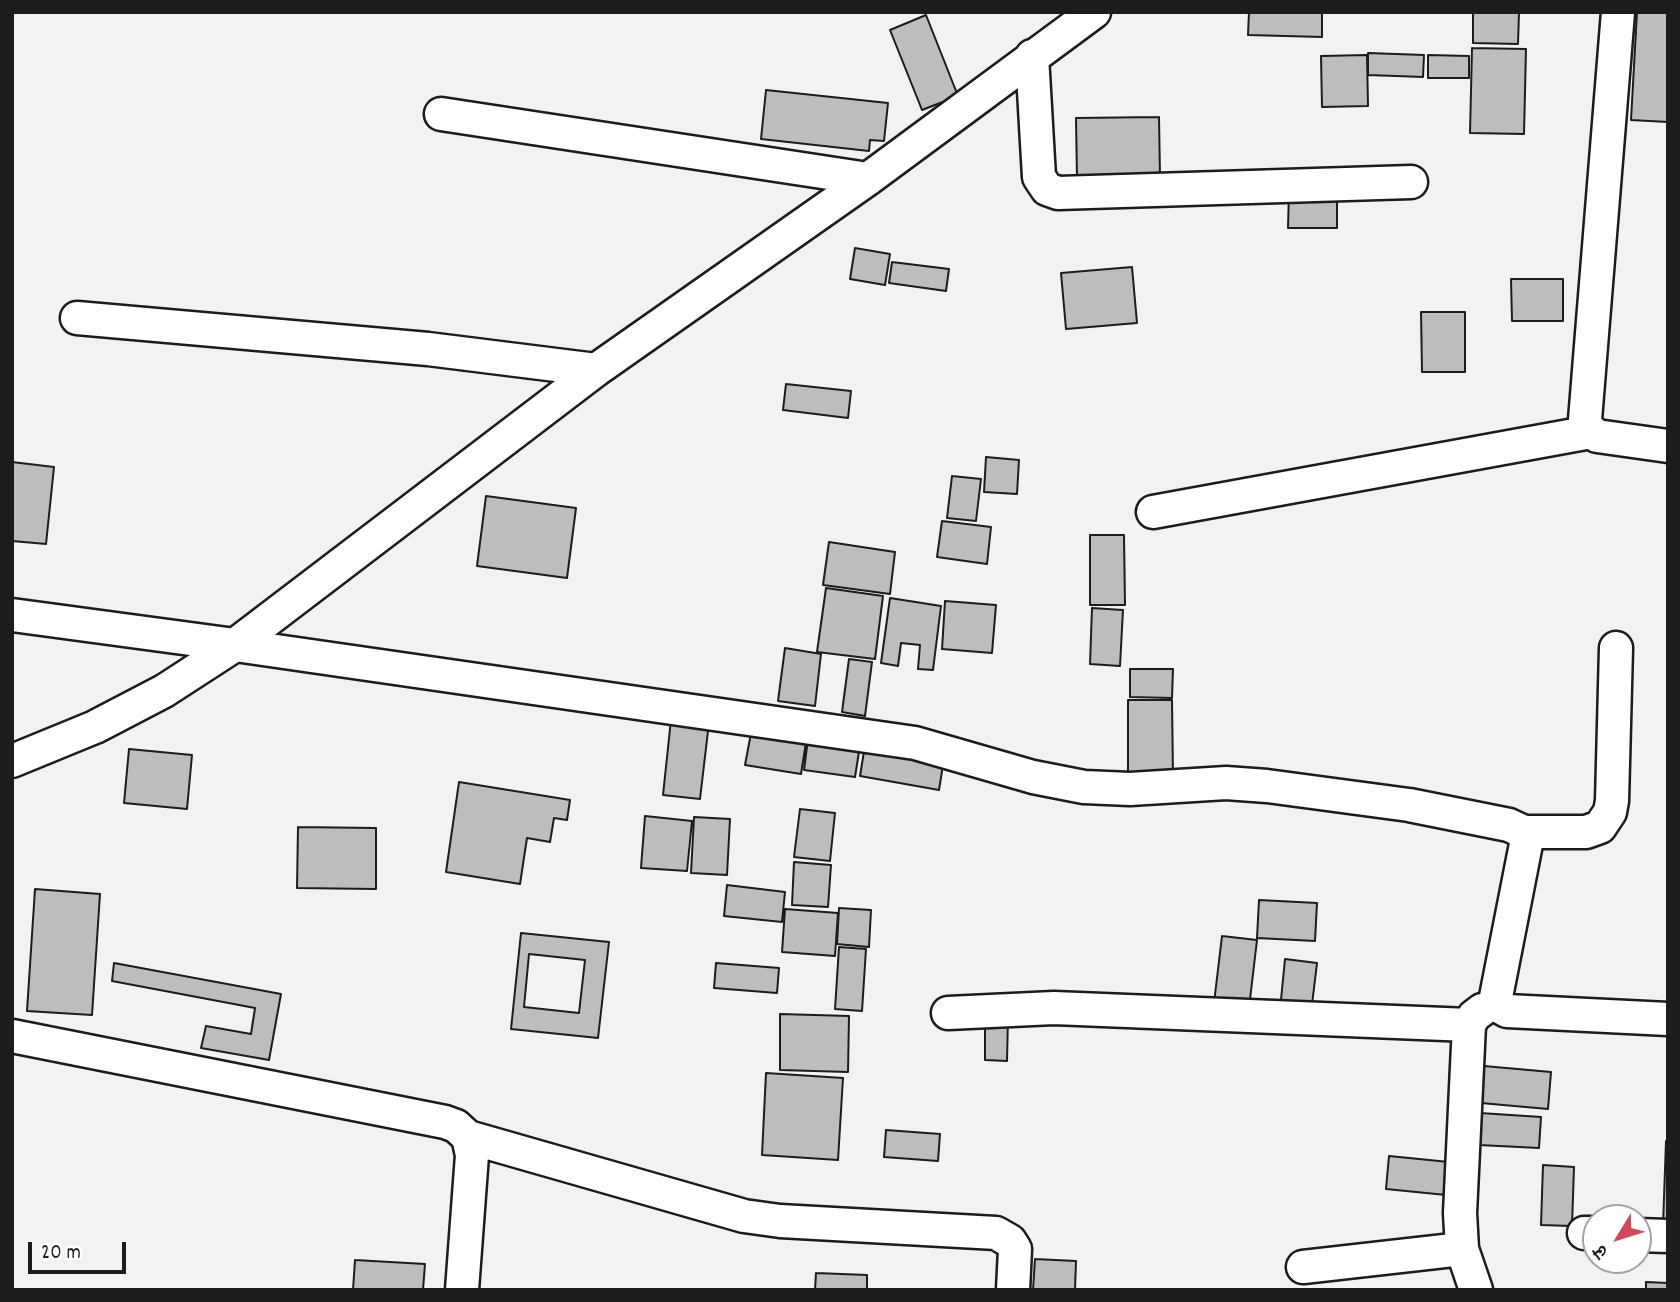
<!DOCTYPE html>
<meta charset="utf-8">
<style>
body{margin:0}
#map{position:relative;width:1680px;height:1302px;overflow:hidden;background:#f2f2f2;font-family:Dekko,"Playpen Sans Deva",sans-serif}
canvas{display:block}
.frame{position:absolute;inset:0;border:14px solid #1c1c1c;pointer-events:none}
.north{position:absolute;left:1582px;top:1204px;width:70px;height:70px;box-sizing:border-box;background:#fff;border:2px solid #a4a4a4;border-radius:50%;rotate:232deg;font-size:19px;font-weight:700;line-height:28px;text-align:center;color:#1c1c1c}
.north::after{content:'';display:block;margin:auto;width:24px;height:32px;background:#d1495b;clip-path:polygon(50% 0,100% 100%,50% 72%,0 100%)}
.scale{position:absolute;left:28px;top:1242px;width:98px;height:32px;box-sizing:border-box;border:4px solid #1c1c1c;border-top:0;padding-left:9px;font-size:21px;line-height:24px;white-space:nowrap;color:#1c1c1c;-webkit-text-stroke:5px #fff;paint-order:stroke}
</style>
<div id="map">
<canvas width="1680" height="1302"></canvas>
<div class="frame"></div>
<div class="north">उ</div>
<div class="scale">20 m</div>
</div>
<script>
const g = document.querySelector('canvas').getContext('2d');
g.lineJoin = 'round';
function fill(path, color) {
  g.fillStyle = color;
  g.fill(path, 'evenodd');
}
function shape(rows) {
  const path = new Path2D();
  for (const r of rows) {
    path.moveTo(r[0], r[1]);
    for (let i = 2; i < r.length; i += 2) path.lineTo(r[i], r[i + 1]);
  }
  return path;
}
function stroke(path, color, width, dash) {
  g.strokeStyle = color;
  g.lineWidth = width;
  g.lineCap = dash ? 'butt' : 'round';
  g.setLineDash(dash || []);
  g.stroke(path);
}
const building = shape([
 [1249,12,1322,12,1322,37,1248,35,1249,12],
 [1473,12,1519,12,1518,44,1473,43,1473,12],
 [1637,12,1668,12,1668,122,1631,120,1637,12],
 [926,15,958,96,922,110,890,30,926,15],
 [1472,48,1526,49,1524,134,1470,133,1472,48],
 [1368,53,1424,55,1423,77,1368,75,1368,53],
 [1367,55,1368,106,1322,107,1321,56,1367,55],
 [1428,55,1469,56,1469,78,1428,78,1428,55],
 [766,90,888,103,884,141,870,140,869,151,761,139,766,90],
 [1159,117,1160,177,1077,178,1076,118,1159,117],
 [1289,191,1337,192,1337,228,1288,228,1289,191],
 [855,248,890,254,885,285,850,279,855,248],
 [892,262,949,269,946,291,889,283,892,262],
 [1132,267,1137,323,1066,329,1061,273,1132,267],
 [1511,279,1563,279,1563,321,1512,321,1511,279],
 [1421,312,1465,312,1465,372,1422,372,1421,312],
 [786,384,851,391,848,418,783,410,786,384],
 [986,457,1019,460,1017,494,984,492,986,457],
 [12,462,54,467,46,544,12,541,12,462],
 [952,476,981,479,976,521,947,518,952,476],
 [486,496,576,508,567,578,477,566,486,496],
 [942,521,991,527,987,564,937,557,942,521],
 [1090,535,1124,535,1125,605,1090,605,1090,535],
 [829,542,895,552,890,594,823,585,829,542],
 [826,588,883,596,875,659,817,652,826,588],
 [890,598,941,606,933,670,918,669,920,645,901,643,898,666,881,663,890,598],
 [945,601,996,605,992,653,942,649,945,601],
 [1092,608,1123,610,1120,666,1090,664,1092,608],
 [785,648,821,654,815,706,778,701,785,648],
 [849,659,872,662,865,716,842,712,849,659],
 [1130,669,1173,669,1172,698,1130,697,1130,669],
 [1128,700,1172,700,1173,777,1128,776,1128,700],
 [672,710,710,714,700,799,663,795,672,710],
 [752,728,807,736,801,774,745,765,752,728],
 [809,731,861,739,855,777,804,770,809,731],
 [866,739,945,752,939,790,860,776,866,739],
 [129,749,192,755,187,809,124,803,129,749],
 [459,782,570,800,567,820,554,818,550,842,527,838,520,884,446,872,459,782],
 [800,809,835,813,830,861,794,857,800,809],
 [645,816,692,821,687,871,641,868,645,816],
 [694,817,730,819,727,875,691,873,694,817],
 [298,827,376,828,376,889,297,888,298,827],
 [794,862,831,865,828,907,792,905,794,862],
 [727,885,785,892,782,922,724,916,727,885],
 [35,889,100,894,92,1015,27,1011,35,889],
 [1259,900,1317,903,1315,941,1257,938,1259,900],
 [839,908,871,910,869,947,837,944,839,908],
 [785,909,838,913,835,956,782,952,785,909],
 [521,933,609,942,598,1038,511,1029,521,933],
 [529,954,585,960,579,1013,524,1007,529,954],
 [1222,936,1257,940,1249,1008,1214,1003,1222,936],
 [839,947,866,949,862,1011,835,1009,839,947],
 [1285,959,1317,963,1311,1013,1280,1010,1285,959],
 [114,963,281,994,269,1060,201,1048,206,1026,251,1034,255,1008,112,981,114,963],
 [716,963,779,968,777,993,714,988,716,963],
 [780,1014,849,1016,848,1072,780,1070,780,1014],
 [985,1017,1008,1017,1007,1061,985,1060,985,1017],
 [1484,1066,1551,1072,1548,1109,1481,1103,1484,1066],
 [766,1073,843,1078,838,1160,762,1155,766,1073],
 [1480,1113,1541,1117,1539,1148,1479,1145,1480,1113],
 [886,1130,940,1134,938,1161,884,1157,886,1130],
 [1666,1141,1668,1142,1668,1226,1663,1226,1666,1141],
 [1389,1156,1459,1163,1456,1196,1386,1189,1389,1156],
 [1543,1165,1574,1167,1572,1226,1541,1225,1543,1165],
 [1035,1259,1076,1261,1075,1290,1033,1290,1035,1259],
 [355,1260,425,1264,423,1290,353,1290,355,1260],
 [816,1273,867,1275,867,1290,815,1290,816,1273],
 [1646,1282,1668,1283,1668,1290,1646,1290,1646,1282]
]);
fill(building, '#bdbdbd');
stroke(building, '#1c1c1c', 2);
const minor = shape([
 [1618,12,1585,420,1587,428,1597,436,1668,446],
 [1032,56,1039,177,1047,189,1058,193,1411,182],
 [441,114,868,179],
 [77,318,428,349,596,370],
 [1153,512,1591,432],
 [12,615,235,645,915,743,1033,777,1084,787,1130,789,1226,783,1267,786,1409,805,1509,825,1524,832,1526,844,1495,1002,1498,1006,1507,1011,1668,1019],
 [12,761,95,727,164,691,235,645,596,370,868,179,1094,12],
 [1524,832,1586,832,1600,827,1610,812,1612,801,1616,648],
 [948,1013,1054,1008,1469,1025],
 [12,1036,445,1122,456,1126,468,1137,472,1155,462,1290],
 [468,1137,744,1216,780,1221,996,1233,1010,1241,1015,1249,1013,1290],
 [1584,1233,1596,1233],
 [1638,1235,1668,1236],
 [1303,1267,1462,1249],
 [1476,1290,1462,1249,1460,1213,1469,1025,1474,1016,1482,1010]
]);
stroke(minor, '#1c1c1c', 37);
stroke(minor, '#fff', 32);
</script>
